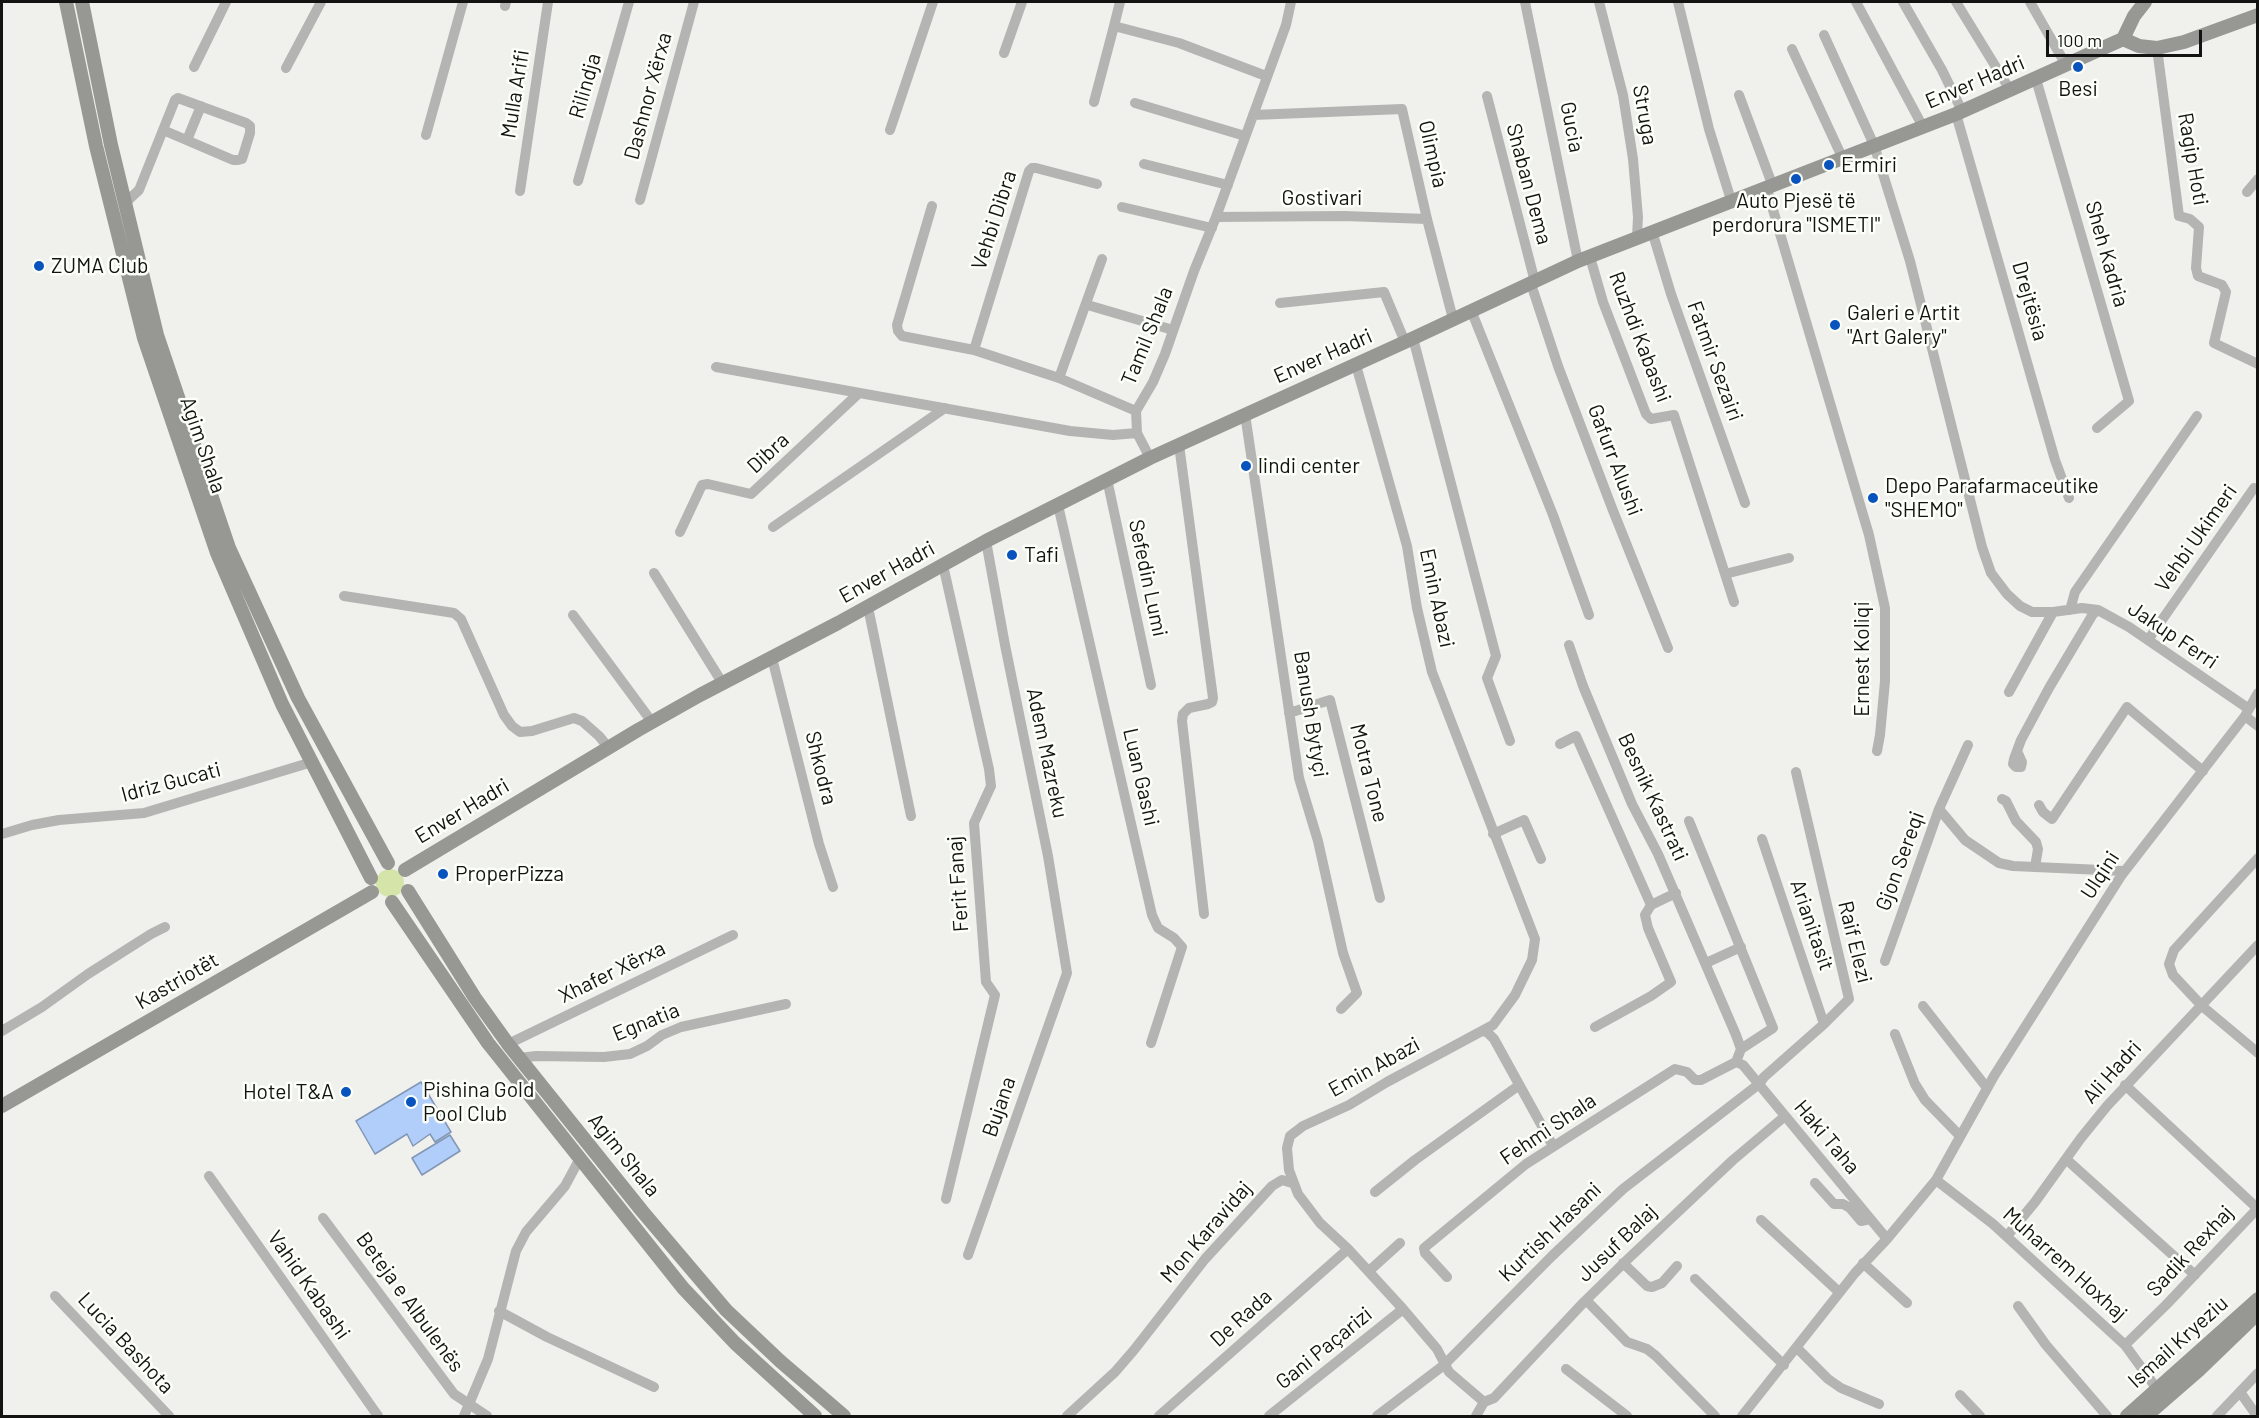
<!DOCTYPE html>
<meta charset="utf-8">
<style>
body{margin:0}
#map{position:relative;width:2259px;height:1418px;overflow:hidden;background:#f0f1ec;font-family:Barlow,sans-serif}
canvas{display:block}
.frame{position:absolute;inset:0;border:3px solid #131412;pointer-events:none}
.scale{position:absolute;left:2046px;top:30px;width:156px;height:27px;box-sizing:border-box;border:3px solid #131412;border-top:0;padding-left:8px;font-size:18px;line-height:21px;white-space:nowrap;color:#131412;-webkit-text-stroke:4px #fdfff9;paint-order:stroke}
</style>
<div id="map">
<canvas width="2259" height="1418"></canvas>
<div class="frame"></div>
<div class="scale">100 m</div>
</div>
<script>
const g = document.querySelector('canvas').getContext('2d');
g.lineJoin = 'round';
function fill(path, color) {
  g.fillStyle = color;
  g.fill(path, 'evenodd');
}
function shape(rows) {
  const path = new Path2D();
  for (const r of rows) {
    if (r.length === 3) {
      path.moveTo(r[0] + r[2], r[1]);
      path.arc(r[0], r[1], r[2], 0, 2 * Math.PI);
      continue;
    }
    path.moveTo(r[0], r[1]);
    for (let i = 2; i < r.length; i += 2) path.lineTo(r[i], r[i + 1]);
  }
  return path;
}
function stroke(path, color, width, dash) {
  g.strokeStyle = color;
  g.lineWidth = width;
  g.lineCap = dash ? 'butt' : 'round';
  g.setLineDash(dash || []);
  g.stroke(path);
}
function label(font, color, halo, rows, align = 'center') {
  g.font = font + ' Barlow,sans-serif';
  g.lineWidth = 5;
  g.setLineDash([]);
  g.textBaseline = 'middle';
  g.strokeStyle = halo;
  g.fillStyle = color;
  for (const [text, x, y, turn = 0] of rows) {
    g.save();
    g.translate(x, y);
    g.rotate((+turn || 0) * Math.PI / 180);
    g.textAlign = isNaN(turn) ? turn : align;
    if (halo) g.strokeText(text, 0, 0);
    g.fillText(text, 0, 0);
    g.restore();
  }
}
fill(shape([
 [390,883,14]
]), '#d5e5aa');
const water = shape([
 [421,1082,451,1132,435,1142,430,1134,413,1146,407,1134,375,1154,356,1121,421,1082],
 [450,1135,460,1151,422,1175,412,1158,450,1135]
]);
fill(water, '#b1cefb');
stroke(water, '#8296b5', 1.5);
stroke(shape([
 [1120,2,1114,26,1179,43,1266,76],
 [1525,2,1578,261],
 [1599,2,1623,95,1633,159,1638,217,1637,237],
 [1678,2,1709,129,1731,200],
 [1856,2,1923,127],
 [1903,2,1942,70,1962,111],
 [1956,2,2010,90],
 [2030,2,2066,65],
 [505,6,506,2],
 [1824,35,1874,145,1910,261,1982,547,1991,573,2007,594,2020,606,2032,612,2053,612,2082,608,2098,610,2129,627,2249,709],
 [2157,48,2179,216,2190,219,2199,227,2196,268,2198,276,2222,285,2226,292,2214,343,2258,364],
 [1792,49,1842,157],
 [1004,53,1022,2],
 [194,67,226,2],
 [286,68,321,2],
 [2036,79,2129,401,2097,428],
 [1739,95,1772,184],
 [1487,96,1535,282],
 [1094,102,1114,26],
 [1135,103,1245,136],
 [1956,114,2055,460,2069,498],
 [1253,115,1402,109,1427,219,1453,319],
 [890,130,933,2],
 [426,135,463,2],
 [187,140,201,106],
 [1144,164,1228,185],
 [578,181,629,2],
 [1766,186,1869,535,1885,608,1885,681,1880,735,1877,751],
 [520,191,548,2],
 [2247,192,2258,179],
 [640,200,694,2],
 [125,203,139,190,175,100,178,98,246,123,250,126,250,133,242,159,238,160,233,160,163,130],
 [932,206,897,325,898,331,902,336,974,350,1059,378,1136,411],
 [1122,207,1212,228],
 [1216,217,1344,216,1427,219],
 [1652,231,1671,294,1745,503],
 [1590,257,1603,302,1646,414,1651,419,1674,415,1734,602],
 [1531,284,1558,366,1612,508,1668,648],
 [1280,303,1384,292,1405,342],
 [1091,306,1173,330],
 [1471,310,1553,515,1589,615],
 [1413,338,1496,656,1487,678,1510,741],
 [974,350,1029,171,1032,168,1036,168,1097,184],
 [1356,365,1407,546,1417,608,1432,672,1535,939,1532,960,1515,995,1493,1025,1387,1082,1349,1105,1303,1126,1290,1136,1287,1148,1289,1170,1298,1194,1320,1223,1348,1249,1403,1309,1437,1349,1449,1372,1484,1402],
 [716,367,1070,431,1113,435,1137,433],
 [1059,378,1102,259],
 [1245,414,1299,778,1318,841,1343,953,1357,993,1341,1009],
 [1179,445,1213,698,1212,702,1208,704,1189,708,1183,714,1182,721,1204,914],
 [1150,458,1137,433,1136,411,1153,382,1165,354,1194,271,1216,217,1286,25,1291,2],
 [1107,479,1151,685],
 [1058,505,1152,915,1158,928,1174,938,1182,947,1151,1043],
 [773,527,945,408],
 [680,532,702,485,708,484,751,494,859,393],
 [943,565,989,769,991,786,974,823,986,982,995,995,946,1199],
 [654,573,723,684],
 [1725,574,1789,558],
 [344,596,454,613,461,619,504,715,512,726,520,732,532,731,574,718,582,721,599,736,608,747],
 [868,607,911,816],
 [2070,610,2075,592,2197,416],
 [573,615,652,722],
 [2148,640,2254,488],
 [1569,645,1583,686,1632,804,1658,854,1736,1035,1741,1049,1736,1062],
 [772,658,819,844,833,887],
 [2009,692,2053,612],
 [1289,713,1330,700,1380,898],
 [2245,716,2258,726],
 [1560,744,1576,736,1651,905],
 [1968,745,1939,809,1965,840,1999,863,2013,866,2124,871],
 [2017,751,2022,762,2021,767,2016,767,2013,764,2014,759,2021,740,2049,688,2093,614,2098,610],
 [2002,799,2006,801,2016,821,2036,842,2038,849,2035,867],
 [2039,805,2043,812,2052,819,2127,707,2203,771],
 [1689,821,1773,1028,1741,1049],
 [2,834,32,825,59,820,144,813,312,762],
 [1493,834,1524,820,1541,859],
 [1762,839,1824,1024],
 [2258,858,2174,950,2169,964,2173,975,2202,1006,2258,1053],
 [1885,961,1939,809],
 [1706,963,1741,947],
 [1923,1006,1987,1088],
 [1595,1027,1651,996,1671,982,1648,928,1645,915,1651,905,1676,893],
 [2,1031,42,1007,88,974,151,934,165,927],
 [1482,1031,1487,1032,1494,1039,1553,1146],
 [1895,1034,1915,1084,1925,1100,1960,1136],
 [508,1044,733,935],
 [519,1058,536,1056,604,1057,630,1054,647,1046,662,1035,681,1027,786,1004],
 [1736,1062,1743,1065,1887,1239],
 [2125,1085,2257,1208],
 [2066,1159,2195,1275],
 [209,1176,378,1416],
 [1936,1180,1993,1224,2125,1345,2157,1389],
 [1815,1183,1834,1204,1843,1204,1850,1208,1861,1221,1870,1219],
 [1375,1192,1415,1160,1518,1086],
 [323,1218,454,1394,487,1416],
 [1761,1220,1839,1292],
 [2007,1236,2035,1202,2081,1138,2107,1106,2258,945],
 [968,1255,1067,973,1048,856,1005,645,986,541],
 [1623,1263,1647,1286,1652,1287,1662,1283,1677,1266],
 [1863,1263,1907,1303],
 [1369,1271,1400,1243],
 [1447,1277,1425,1253,1424,1248,1526,1164,1675,1069,1687,1072,1695,1080,1701,1080,1736,1062],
 [1695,1279,1784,1365],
 [55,1296,169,1416],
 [1586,1300,1627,1342,1647,1349,1656,1356,1715,1416],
 [2018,1306,2046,1345,2107,1416],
 [499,1311,547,1337,654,1387],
 [2125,1345,2166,1305,2258,1208],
 [1797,1348,1828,1379,1841,1388,1879,1404],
 [1566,1369,1627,1416],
 [2240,1392,2257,1416],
 [1960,1395,1980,1416],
 [464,1416,488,1359,516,1251,526,1232,565,1186,579,1160],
 [1067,1416,1115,1372,1134,1350,1205,1259,1272,1186,1282,1180,1292,1183],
 [1159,1416,1348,1249],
 [1269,1416,1403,1309],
 [1377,1416,1444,1365,1552,1256,1623,1189,1759,1084,1764,1077,1824,1024,1849,999,1796,772],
 [1476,1416,1484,1402,1494,1398,1584,1302,1629,1258,1733,1160,1784,1117],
 [1742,1416,1855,1273,1887,1239,1936,1180,1994,1076,2121,876,2245,716,2258,693],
 [2217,1416,2258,1373]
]), '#b4b5b2', 10);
stroke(shape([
 [66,2,96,146,144,338,217,553,282,704,371,878],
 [82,2,111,145,157,335,229,548,298,698,388,863],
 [2123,39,2139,46,2157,48,2184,42,2258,15],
 [2123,39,2134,16,2145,2],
 [405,870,638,730,700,695,838,623,986,541,1150,458,1405,342,1578,261,1956,114,2123,39],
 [408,891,475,998,508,1044,642,1211,726,1310,780,1361,844,1416],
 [392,902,488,1043,683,1288,735,1343,815,1416],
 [2,1106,372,892],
 [2127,1416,2258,1299],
 [2146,1416,2199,1370,2258,1313]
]), '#979894', 14);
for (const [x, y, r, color] of [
 [2078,67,6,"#0853bd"],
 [1829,165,6,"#0853bd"],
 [1796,179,6,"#0853bd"],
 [39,266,6,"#0853bd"],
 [1835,325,6,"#0853bd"],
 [1246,466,6,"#0853bd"],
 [1873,498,6,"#0853bd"],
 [1012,555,6,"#0853bd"],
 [443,874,6,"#0853bd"],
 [346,1092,6,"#0853bd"],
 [411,1102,6,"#0853bd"]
]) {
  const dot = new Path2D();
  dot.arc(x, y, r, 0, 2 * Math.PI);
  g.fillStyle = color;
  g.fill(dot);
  stroke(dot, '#fdfff9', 2);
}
label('21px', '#131412', '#fdfff9', [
 ["Enver Hadri",1975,82,-23],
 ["Rilindja",585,86,-74],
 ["Mulla Arifi",515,94,-81],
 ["Dashnor Xërxa",648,96,-75],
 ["Struga",1645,115,80],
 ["Gucia",1572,127,79],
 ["Olimpia",1433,154,77],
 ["Ragip Hoti",2193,159,80],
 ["Shaban Dema",1529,184,75],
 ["Gostivari",1322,198],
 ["Vehbi Dibra",994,220,-72],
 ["Sheh Kadria",2107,254,74],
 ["Drejtësia",2030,301,74],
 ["Tamil Shala",1147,336,-68],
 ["Ruzhdi Kabashi",1640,337,69],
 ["Enver Hadri",1323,356,-24],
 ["Fatmir Sezairi",1715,361,70],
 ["Agim Shala",203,445,71],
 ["Dibra",768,453,-43],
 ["Gafurr Alushi",1615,460,69],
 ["Vehbi Ukimeri",2196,538,-55],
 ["Enver Hadri",887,572,-29],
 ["Sefedin Lumi",1148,578,78],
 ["Emin Abazi",1437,598,78],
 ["Jakup Ferri",2173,635,34],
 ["Ernest Koliqi",1862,659,-90],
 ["Banush Bytyçi",1311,714,81],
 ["Adem Mazreku",1047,753,78],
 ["Shkodra",821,768,76],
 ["Motra Tone",1369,773,76],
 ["Luan Gashi",1141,777,77],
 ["Idriz Gucati",171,782,-15],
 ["Besnik Kastrati",1653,797,65],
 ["Enver Hadri",462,811,-31],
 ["Gjon Sereqi",1900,861,-70],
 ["Ulqini",2100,875,-57],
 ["Ferit Fanaj",958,884,-94],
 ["Arianitasit",1812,925,71],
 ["Raif Elezi",1855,942,76],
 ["Xhafer Xërxa",612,972,-26],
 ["Kastriotët",177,981,-30],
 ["Egnatia",646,1022,-22],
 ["Emin Abazi",1374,1067,-29],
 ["Ali Hadri",2112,1072,-48],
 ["Bujana",999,1107,-71],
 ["Fehmi Shala",1548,1129,-34],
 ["Haki Taha",1827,1137,50],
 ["Agim Shala",624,1155,51],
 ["Mon Karavidaj",1206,1232,-49],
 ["Kurtish Hasani",1550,1232,-44],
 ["Jusuf Balaj",1617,1243,-44],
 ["Sadik Rexhaj",2190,1251,-47],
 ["Muharrem Hoxhaj",2065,1264,42],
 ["Vahid Kabashi",309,1285,55],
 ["Beteja e Albulenës",410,1302,54],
 ["De Rada",1241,1318,-42],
 ["Ismail Kryeziu",2178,1342,-42],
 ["Lucia Bashota",126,1343,47],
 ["Gani Paçarizi",1324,1348,-39]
]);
label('21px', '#131412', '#fdfff9', [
 ["Besi",2078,89,"center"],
 ["Ermiri",1841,165],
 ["Auto Pjesë të",1796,201,"center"],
 ["perdorura \"ISMETI\"",1796,225,"center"],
 ["ZUMA Club",51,266],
 ["Galeri e Artit",1847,313],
 ["\"Art Galery\"",1847,337],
 ["lindi center",1258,466],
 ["Depo Parafarmaceutike",1885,486],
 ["\"SHEMO\"",1885,510],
 ["Tafi",1024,555],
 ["ProperPizza",455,874],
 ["Pishina Gold",423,1090],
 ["Pool Club",423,1114],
 ["Hotel T&A",334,1092,"right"]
], 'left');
</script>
